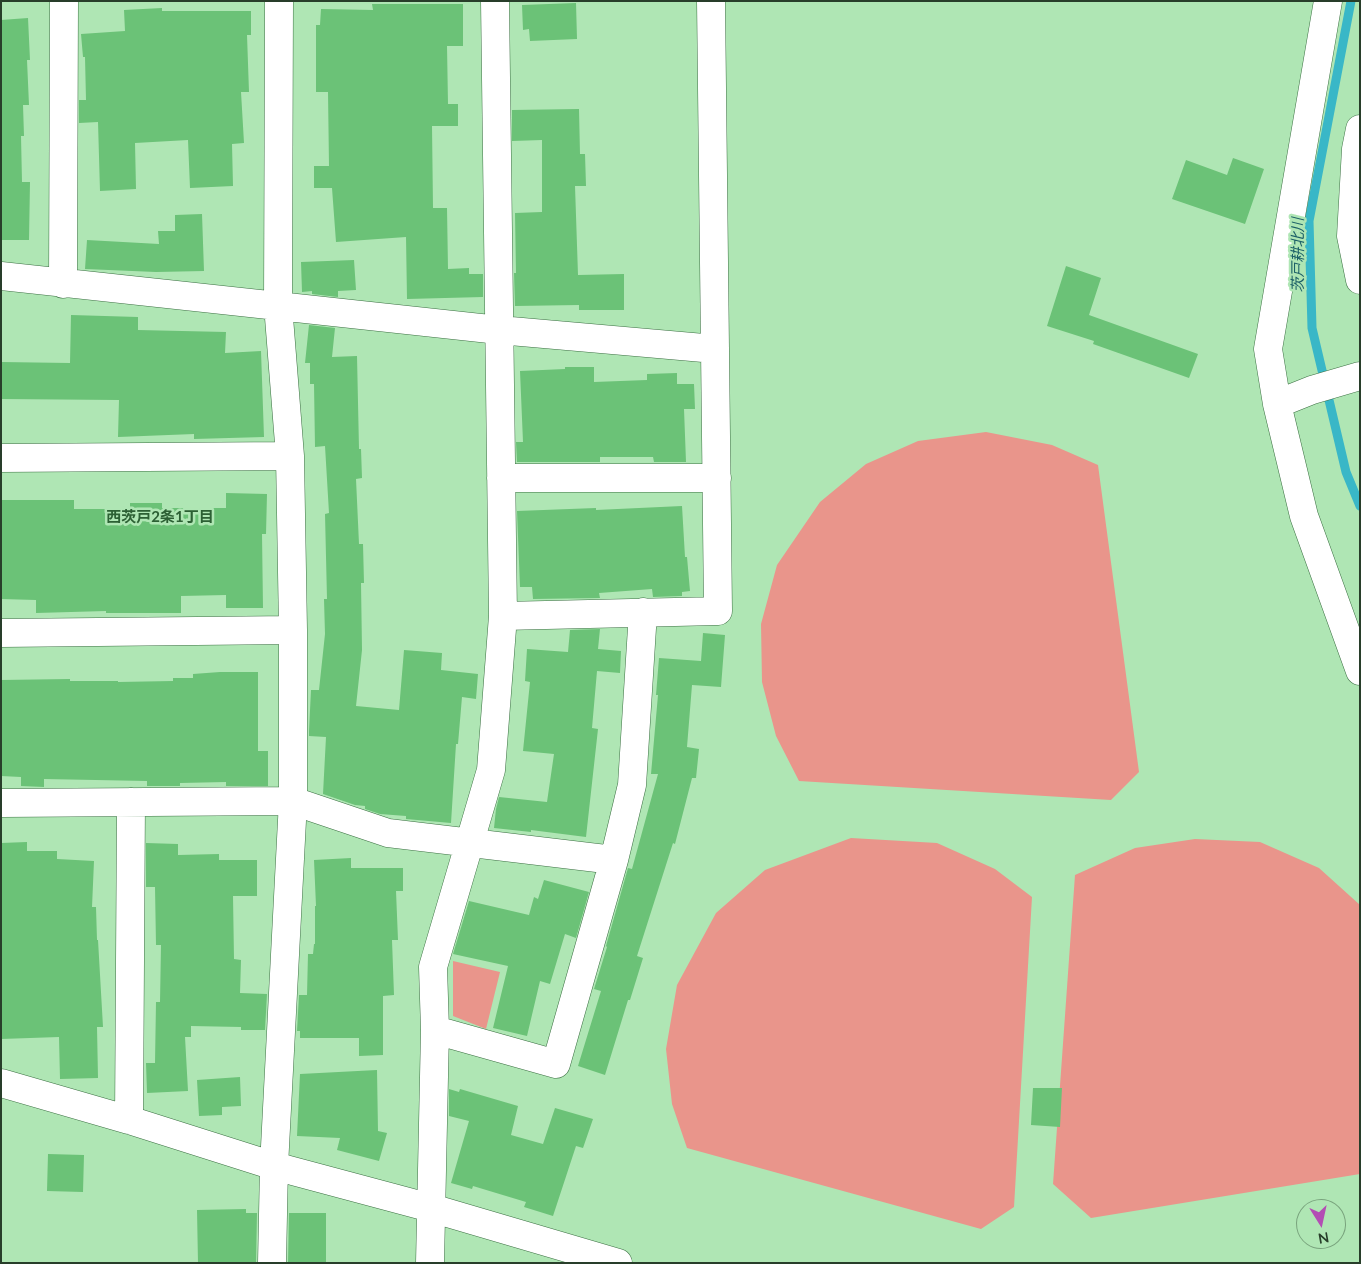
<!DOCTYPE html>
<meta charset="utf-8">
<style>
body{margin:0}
#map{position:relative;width:1361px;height:1264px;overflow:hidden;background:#afe6b4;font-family:Lato,sans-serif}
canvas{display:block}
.frame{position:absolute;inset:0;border:2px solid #283e2a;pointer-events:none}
.north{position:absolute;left:1296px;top:1199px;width:50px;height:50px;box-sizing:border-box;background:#afe6b4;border:1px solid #79a37d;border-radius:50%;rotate:170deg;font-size:14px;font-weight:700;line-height:20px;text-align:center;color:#283e2a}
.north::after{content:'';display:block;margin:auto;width:18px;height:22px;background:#b34eb4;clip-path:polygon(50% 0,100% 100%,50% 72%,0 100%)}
</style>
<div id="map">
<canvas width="1361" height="1264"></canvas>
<div class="frame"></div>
<div class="north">N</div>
</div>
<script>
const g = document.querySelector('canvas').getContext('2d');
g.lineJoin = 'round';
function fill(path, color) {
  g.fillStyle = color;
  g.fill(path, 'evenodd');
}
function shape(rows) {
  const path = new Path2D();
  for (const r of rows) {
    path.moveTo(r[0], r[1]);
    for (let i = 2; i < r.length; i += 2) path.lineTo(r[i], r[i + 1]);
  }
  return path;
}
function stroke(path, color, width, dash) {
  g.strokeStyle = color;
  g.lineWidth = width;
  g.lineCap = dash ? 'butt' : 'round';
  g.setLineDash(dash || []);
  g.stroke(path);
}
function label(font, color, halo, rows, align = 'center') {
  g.font = font + ' Lato,"Noto Sans JP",sans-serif';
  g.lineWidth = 5;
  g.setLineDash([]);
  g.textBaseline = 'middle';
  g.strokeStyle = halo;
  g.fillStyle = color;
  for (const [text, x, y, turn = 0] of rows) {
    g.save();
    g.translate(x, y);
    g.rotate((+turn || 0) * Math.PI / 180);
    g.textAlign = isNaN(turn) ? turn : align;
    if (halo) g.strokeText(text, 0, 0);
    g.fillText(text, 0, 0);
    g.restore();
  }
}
fill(shape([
 [986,432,1052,445,1098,465,1139,772,1111,800,799,781,776,736,762,682,761,624,777,565,820,502,866,464,918,441],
 [851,838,937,843,995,869,1032,897,1014,1207,981,1229,687,1148,672,1104,666,1049,677,985,716,913,765,870],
 [1195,839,1260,842,1319,868,1360,905,1360,1174,1091,1218,1053,1184,1075,875,1135,848],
 [453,961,500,972,486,1029,453,1016]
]), '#e9958b');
stroke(shape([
 [1351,1,1309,221,1312,328,1346,472,1360,506]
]), '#39b7c7', 9);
fill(shape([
 [576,3,577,39,530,41,529,29,523,30,522,5],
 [372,4,463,4,463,46,447,46,448,104,458,104,458,126,432,126,433,208,447,208,448,269,469,268,469,274,483,274,483,297,407,299,406,237,336,242,332,188,314,188,314,166,329,166,328,92,316,92,316,25,320,25,321,9,373,10],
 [162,8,162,11,251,11,251,35,247,35,249,92,241,92,244,143,232,144,233,186,190,188,188,140,135,143,136,189,100,191,98,122,79,123,79,100,86,100,85,57,83,57,81,34,125,31,124,10],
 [28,18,30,60,27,60,29,105,23,105,24,136,21,136,22,182,30,182,29,240,1,240,1,20],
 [579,109,580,154,585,154,586,186,575,186,578,275,624,274,624,310,579,310,579,305,515,306,514,273,516,273,515,213,542,212,542,140,512,141,512,110],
 [1233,158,1264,169,1245,224,1172,199,1186,160,1227,175],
 [202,214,204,271,156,272,85,269,87,240,159,244,158,231,175,231,175,215],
 [354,260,356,290,338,291,338,297,312,294,312,291,302,292,301,262],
 [1066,266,1101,278,1089,315,1198,354,1189,378,1093,344,1094,341,1047,326],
 [71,315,138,317,138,330,226,332,225,353,261,351,264,437,194,439,194,434,118,437,119,400,1,399,1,362,70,363],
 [309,325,335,328,332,357,357,356,359,449,361,449,362,478,356,479,359,544,363,544,364,583,361,583,362,650,356,706,399,710,404,650,442,653,441,670,478,674,476,699,462,697,458,744,456,744,451,823,406,819,406,816,380,814,365,809,365,806,355,805,323,794,326,737,309,736,309,731,311,690,319,690,325,634,324,599,327,599,325,514,329,513,325,446,315,447,314,384,310,384,310,363,305,363],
 [565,367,594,367,594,382,647,380,647,374,677,373,677,384,694,384,695,409,684,409,686,462,654,462,653,457,600,457,600,462,517,462,516,442,523,442,520,371,565,369],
 [226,493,267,494,266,534,262,534,263,608,226,608,226,595,181,596,181,613,106,613,106,611,36,613,36,600,1,599,1,500,74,500,74,509,130,509,130,503,162,503,162,508,226,508],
 [682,506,685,557,687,557,690,591,682,592,682,596,653,597,652,589,599,593,600,598,533,599,532,587,520,587,517,511,596,508,596,510],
 [600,629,598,649,621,651,620,673,597,671,592,728,598,729,586,837,531,830,531,832,494,828,496,809,499,797,547,802,554,754,523,751,530,682,525,681,527,649,568,652,570,630],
 [703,633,725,635,721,687,692,685,687,747,699,749,696,778,692,778,675,844,673,843,637,956,643,958,630,1000,628,1000,605,1075,578,1066,601,991,594,989,607,947,606,946,628,868,632,869,658,774,651,774,658,695,656,695,659,658,701,661],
 [220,672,258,672,258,751,268,751,268,786,226,786,226,782,180,783,180,786,147,786,147,781,44,779,44,787,21,786,21,777,1,776,1,680,70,679,70,681,118,681,118,682,173,681,173,678,193,678,193,674],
 [27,842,27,851,57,851,57,859,94,861,92,907,96,907,97,940,98,940,103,1027,97,1027,98,1078,60,1079,59,1037,1,1039,1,843],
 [146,843,178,844,178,855,219,854,219,860,257,860,257,896,233,896,234,959,241,960,240,993,267,994,265,1030,241,1030,241,1027,191,1026,191,1037,185,1037,188,1091,147,1093,146,1063,155,1063,156,1002,160,1002,161,945,156,945,155,887,146,887],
 [351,858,351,868,403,868,403,891,396,891,398,940,392,940,394,995,383,996,383,1055,359,1056,359,1038,300,1038,300,1031,297,1031,299,995,307,995,308,954,313,954,314,944,315,944,315,906,316,906,314,860],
 [544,880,589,892,576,938,565,934,550,984,540,981,527,1036,493,1028,508,966,453,954,469,901,529,915,534,897,538,899],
 [377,1070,378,1131,387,1133,379,1161,337,1150,340,1138,297,1136,300,1074],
 [240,1077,241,1106,222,1107,222,1115,199,1116,197,1080],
 [1033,1088,1062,1088,1060,1127,1031,1125],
 [449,1089,459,1092,460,1089,518,1106,511,1135,543,1144,555,1108,593,1119,583,1148,576,1146,553,1216,524,1207,526,1202,473,1186,472,1189,451,1183,469,1121,449,1116],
 [48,1154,84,1155,83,1192,47,1191],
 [246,1209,246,1213,257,1213,256,1263,198,1263,197,1210],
 [289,1213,326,1213,326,1263,288,1263]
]), '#6bc277');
const minor = shape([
 [495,1,503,616,718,611,711,1],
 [1328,1,1268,349,1277,404,1304,516,1360,671],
 [1360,129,1356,149,1351,236,1360,280],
 [1,276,499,330,715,349],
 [63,284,64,1],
 [1277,404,1312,390,1360,376],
 [1,458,290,456],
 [501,478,717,478],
 [1,633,293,630],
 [1,803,293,801,388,833,614,860],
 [435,1030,556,1064,614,860,632,785,643,612],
 [1,1083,129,1120,274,1166,431,1208,618,1263],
 [129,1120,131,802],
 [272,1263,274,1166,293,801,293,630,290,456,278,305,279,1],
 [430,1263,435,1030,433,967,491,770,503,616]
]);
stroke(minor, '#3c7043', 29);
stroke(minor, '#fff', 28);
label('italic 15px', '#1c5f67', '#afe6b4', [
 ["茨戸耕北川",1298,255,-90]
]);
label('bold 15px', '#2c6034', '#afe6b4', [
 ["西茨戸2条1丁目",160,517]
]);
</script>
